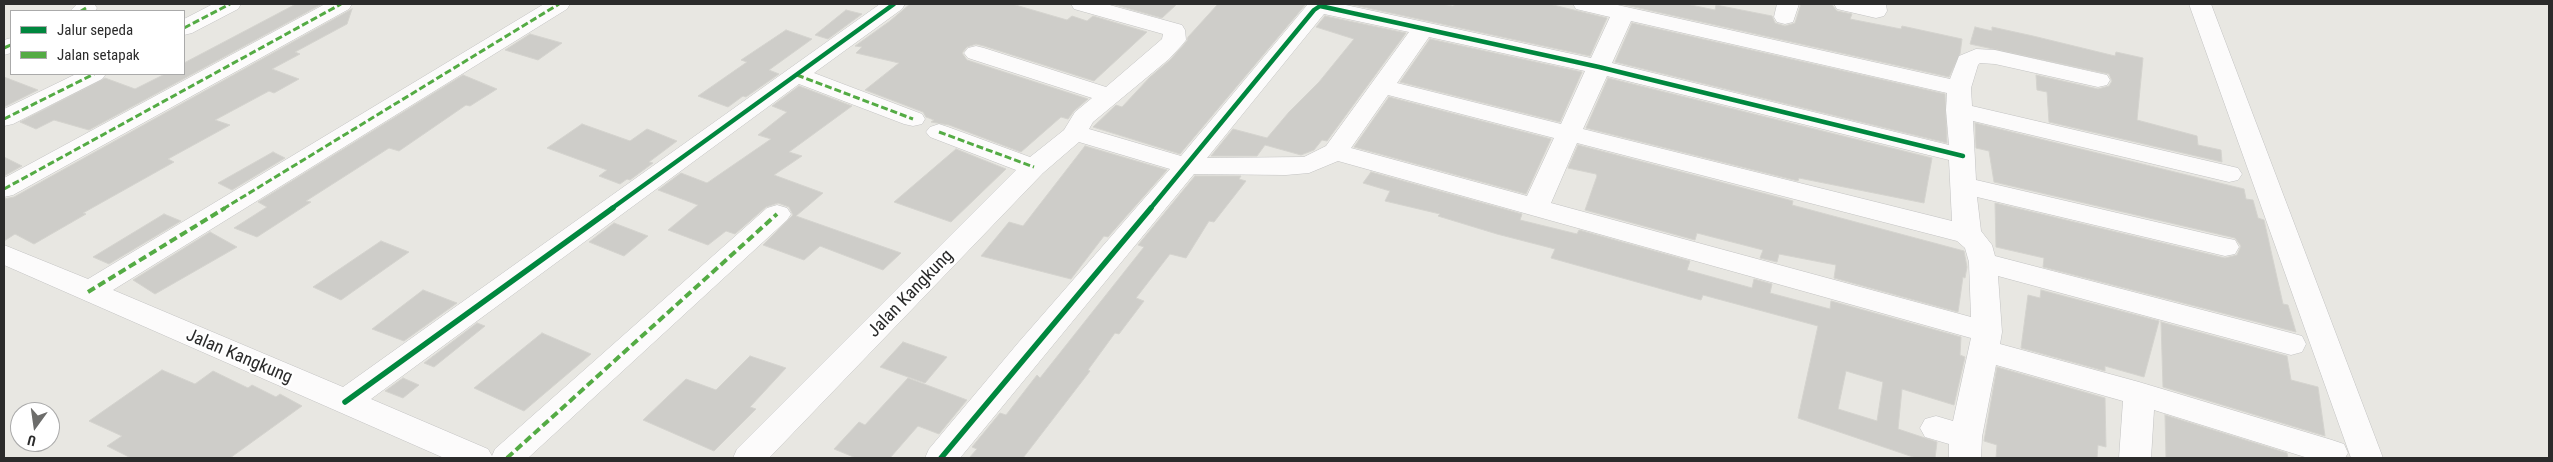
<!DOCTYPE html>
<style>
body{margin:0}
#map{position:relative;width:2553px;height:462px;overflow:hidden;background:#e8e7e2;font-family:"Roboto Condensed",sans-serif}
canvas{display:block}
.frame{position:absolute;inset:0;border:5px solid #2b2b2b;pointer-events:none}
.legend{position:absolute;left:10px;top:10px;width:175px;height:65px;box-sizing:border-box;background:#fff;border:1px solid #aaa;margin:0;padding:6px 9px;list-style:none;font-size:15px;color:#2b2b2b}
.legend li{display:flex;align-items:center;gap:10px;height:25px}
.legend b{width:25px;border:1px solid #aaa}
.north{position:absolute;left:10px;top:402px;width:50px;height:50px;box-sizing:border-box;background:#fff;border:1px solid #aaa;border-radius:50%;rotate:194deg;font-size:14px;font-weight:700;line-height:20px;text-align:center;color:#2b2b2b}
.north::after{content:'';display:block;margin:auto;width:18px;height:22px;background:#6d6d6b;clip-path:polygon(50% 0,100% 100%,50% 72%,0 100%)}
</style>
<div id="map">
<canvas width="2553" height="462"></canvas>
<div class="frame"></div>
<ul class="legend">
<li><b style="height:6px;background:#00873e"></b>Jalur sepeda</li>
<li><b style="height:6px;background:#54ab44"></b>Jalan setapak</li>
</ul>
<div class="north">U</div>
</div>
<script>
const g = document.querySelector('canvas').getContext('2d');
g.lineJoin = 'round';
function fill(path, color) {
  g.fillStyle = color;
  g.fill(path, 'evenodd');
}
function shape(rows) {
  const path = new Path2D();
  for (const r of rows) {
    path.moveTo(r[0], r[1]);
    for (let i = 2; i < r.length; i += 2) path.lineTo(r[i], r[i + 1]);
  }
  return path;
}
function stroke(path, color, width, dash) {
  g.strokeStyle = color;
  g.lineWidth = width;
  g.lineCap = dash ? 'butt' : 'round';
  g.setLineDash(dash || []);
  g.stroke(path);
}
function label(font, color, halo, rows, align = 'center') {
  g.font = font + ' "Roboto Condensed",sans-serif';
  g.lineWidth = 4.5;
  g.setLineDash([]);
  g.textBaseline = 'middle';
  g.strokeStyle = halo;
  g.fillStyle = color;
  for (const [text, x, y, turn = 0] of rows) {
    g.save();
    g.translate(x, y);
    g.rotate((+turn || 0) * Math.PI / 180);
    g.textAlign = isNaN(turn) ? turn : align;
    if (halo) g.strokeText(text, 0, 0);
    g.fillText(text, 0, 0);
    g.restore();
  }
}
const building = shape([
 [296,4,322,4,89,130,54,120,36,129,20,122,105,78,135,89,165,74,184,74,184,63,296,4],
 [910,4,1012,4,1067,20,1072,16,1087,21,1093,16,1147,32,1094,81,984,46,976,44,967,47,962,53,967,60,1088,99,1074,111,1068,119,1061,117,1021,152,949,125,931,122,934,120,926,117,923,112,865,90,899,63,856,53,862,47,855,46,890,21,910,4],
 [1112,4,1177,4,1162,18,1112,4],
 [1218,4,1306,4,1180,154,1093,127,1116,105,1122,107,1150,77,1170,60,1187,41,1188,37,1218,4],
 [1349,4,1441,4,1453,6,1456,4,1549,4,1607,18,1590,56,1349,4],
 [1621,4,1686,4,1715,10,1716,5,1772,16,1775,23,1785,26,1795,23,1801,4,1828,4,1832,5,1837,11,1852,14,1850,19,1901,29,1902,26,1962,39,1960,54,1949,77,1621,4],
 [352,9,347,24,295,52,300,54,272,69,299,79,274,93,269,91,215,120,230,125,168,159,174,162,83,213,86,214,34,244,15,234,4,241,4,199,14,197,352,9],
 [846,10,862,14,828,39,815,35,846,10],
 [1325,16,1406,33,1327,141,1322,140,1314,150,1301,155,1265,145,1257,156,1211,156,1233,129,1267,138,1289,112,1319,82,1354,39,1316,27,1325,16],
 [1632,23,1945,94,1947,143,1615,62,1632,23],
 [1975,27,1992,31,1992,27,2033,36,2115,56,2116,52,2143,58,2137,120,2197,136,2198,145,2221,150,2222,162,2049,122,2047,92,2037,90,2036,75,2098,89,2109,86,2112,81,2109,74,1970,44,1975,27],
 [786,30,812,39,769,70,779,74,746,97,743,96,728,107,698,96,747,62,741,60,786,30],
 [530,34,562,43,538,60,505,50,530,34],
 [1430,39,1582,72,1560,122,1400,82,1430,39],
 [463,75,497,89,470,106,466,105,399,151,389,148,306,201,311,202,257,237,234,228,267,207,258,202,463,75],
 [4,77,38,90,4,107,4,77],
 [1608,78,1932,158,1924,203,1799,178,1798,181,1586,128,1608,78],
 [799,86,852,106,789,152,802,156,774,175,823,193,796,216,901,253,883,270,820,246,804,260,763,245,793,215,789,207,778,203,766,207,735,234,726,231,708,245,668,230,698,205,658,190,681,173,707,183,771,139,758,135,787,112,772,106,799,86],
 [1389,97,1551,139,1526,194,1354,147,1389,97],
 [1975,123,2244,189,2246,199,2253,200,2258,218,2264,220,2283,304,2288,305,2296,332,2043,267,2044,258,1996,247,1995,203,2225,258,2237,255,2241,246,2235,238,1994,182,1989,151,1976,148,1975,123],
 [582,124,630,141,647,129,677,141,649,162,653,163,630,180,627,179,620,184,599,176,607,170,547,148,582,124],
 [1578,145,1793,201,1792,205,1964,251,1967,267,1965,278,1963,277,1958,312,1834,278,1836,265,1779,254,1777,262,1760,258,1763,250,1697,233,1695,240,1585,210,1597,176,1596,174,1568,168,1578,145],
 [1085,146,1167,170,1108,237,1104,236,1071,279,981,256,1009,222,1023,226,1085,146],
 [956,149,1006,169,951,222,894,202,956,149],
 [273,152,285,158,232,190,218,183,273,152],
 [4,157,22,166,4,176,4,157],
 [1371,172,1522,214,1520,220,1577,234,1579,230,1690,261,1687,270,1752,288,1754,279,1772,284,1770,293,1830,309,1831,301,1961,337,1960,355,1965,357,1954,405,1902,389,1898,429,1937,442,1935,458,1916,458,1798,418,1818,326,1703,295,1701,300,1551,258,1555,249,1497,234,1438,216,1440,214,1385,201,1390,191,1363,183,1371,172],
 [1846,371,1883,382,1877,421,1838,409,1846,371],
 [1195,176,1241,176,1239,179,1246,181,1214,222,1209,221,1186,258,1170,254,1136,298,1144,301,1119,334,1115,333,1088,370,1090,371,1023,458,969,458,977,449,972,447,1000,413,1006,415,1037,375,1040,378,1144,247,1138,245,1195,176],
 [164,214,181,221,109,264,93,257,164,214],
 [614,223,648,236,624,256,589,242,614,223],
 [210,232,237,247,155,294,133,280,210,232],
 [381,241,409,252,341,300,313,287,381,241],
 [423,290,457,303,404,341,372,329,423,290],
 [2041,290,2159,321,2144,377,2105,366,2105,371,2021,348,2028,295,2040,298,2041,290],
 [2161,322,2287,356,2291,380,2318,387,2325,436,2163,387,2161,322],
 [477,323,485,326,434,367,424,363,477,323],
 [542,333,591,354,524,411,474,388,542,333],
 [903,342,947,357,925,383,880,367,903,342],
 [750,356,786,368,750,407,756,409,714,451,643,420,686,379,716,390,750,356],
 [1997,367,2105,398,2106,447,2098,445,2097,458,1996,458,1997,445,1984,441,1997,367],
 [162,370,195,384,213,371,248,388,252,385,276,397,280,394,302,406,230,458,131,458,107,446,122,436,89,421,162,370],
 [403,378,419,385,403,398,385,391,403,378],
 [908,378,967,400,939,434,918,426,890,458,856,458,834,449,859,422,865,425,908,378],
 [2165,415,2287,453,2288,458,2166,458,2165,415]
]);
fill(building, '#cecdc9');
stroke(building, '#d4d3ce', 1);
const minor = shape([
 [77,4,94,4,97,8,95,11,70,11,77,4],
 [213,4,241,4,238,9,192,33,184,35,184,19,213,4],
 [325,4,352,4,349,9,13,195,4,197,4,178,325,4],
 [544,4,570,4,567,9,113,290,343,387,880,4,905,4,902,9,814,73,922,114,925,119,922,124,913,126,904,124,799,84,371,399,488,449,492,456,495,449,767,208,777,205,787,208,791,214,787,220,528,458,444,458,4,265,4,245,88,279,544,4],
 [1071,4,1106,4,1182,25,1185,30,1186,40,1182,45,1169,59,1093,122,1089,129,1181,156,1308,4,1341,4,1591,58,1610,17,1576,9,1573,4,1613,4,1950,79,1959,56,1976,49,1995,50,2107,75,2110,80,2107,85,2098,87,1995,64,1980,63,1978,65,1971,88,1972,106,2238,168,2242,174,2238,180,2229,182,1973,121,1976,180,2225,238,2235,240,2239,247,2235,254,2225,256,1977,197,1981,231,1992,245,1995,256,2291,333,2302,336,2306,344,2302,352,2291,355,1998,276,2002,332,2000,344,2139,382,2332,440,2344,444,2348,453,2345,458,2308,458,2154,410,2151,458,2119,458,2123,401,1996,365,1982,437,1981,458,1949,458,1949,444,1925,437,1920,428,1925,419,1936,416,1953,421,1971,338,1338,161,1309,173,1286,175,1194,174,960,458,925,458,929,449,1018,343,1170,169,1079,142,1043,173,769,458,733,458,737,449,1016,170,930,137,926,132,930,127,939,124,948,127,1030,157,1064,130,1075,112,1092,98,968,58,964,53,968,48,976,46,984,48,1106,87,1162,39,1163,34,1074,9,1071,4],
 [1324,14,1409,32,1326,146,1304,157,1207,158,1324,14],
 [1631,21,1947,93,1946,110,1949,145,1612,63,1631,21],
 [1429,37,1585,71,1561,124,1397,83,1429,37],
 [1607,76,1949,160,1952,221,1583,129,1607,76],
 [1388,95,1554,138,1527,196,1351,148,1388,95],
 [1577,143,1957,241,1965,248,1969,262,1971,317,1551,203,1577,143],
 [1777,4,1799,4,1793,22,1785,24,1777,22,1774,17,1777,4],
 [1834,4,1886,4,1887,11,1884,16,1876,18,1837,9,1834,4],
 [2189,4,2211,4,2383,458,2351,458,2189,4],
 [11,38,11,53,4,55,4,40,11,38],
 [76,74,106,74,102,79,13,124,4,126,4,109,76,74]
]);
stroke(minor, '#c2c2c2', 1);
fill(minor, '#fcfbfb');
stroke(shape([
 [81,11,86,8],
 [184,28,230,4],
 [4,48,11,45],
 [797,75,913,119],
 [4,119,94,74],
 [939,132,1034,167],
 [4,189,341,4],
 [223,209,559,4]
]), '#54ab44', 3, [7, 3]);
stroke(shape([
 [88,292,225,208],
 [507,458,777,214]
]), '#54ab44', 4, [8, 4]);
stroke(shape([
 [611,209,894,4],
 [1150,209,1314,10,1320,6,1599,67,1963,156]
]), '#00873e', 4.5);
stroke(shape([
 [345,402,613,208],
 [941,458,1151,208]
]), '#00873e', 5.5);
label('18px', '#2b2b2b', '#fff', [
 ["Jalan Kangkung",911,294,-46],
 ["Jalan Kangkung",239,357,23]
]);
</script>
